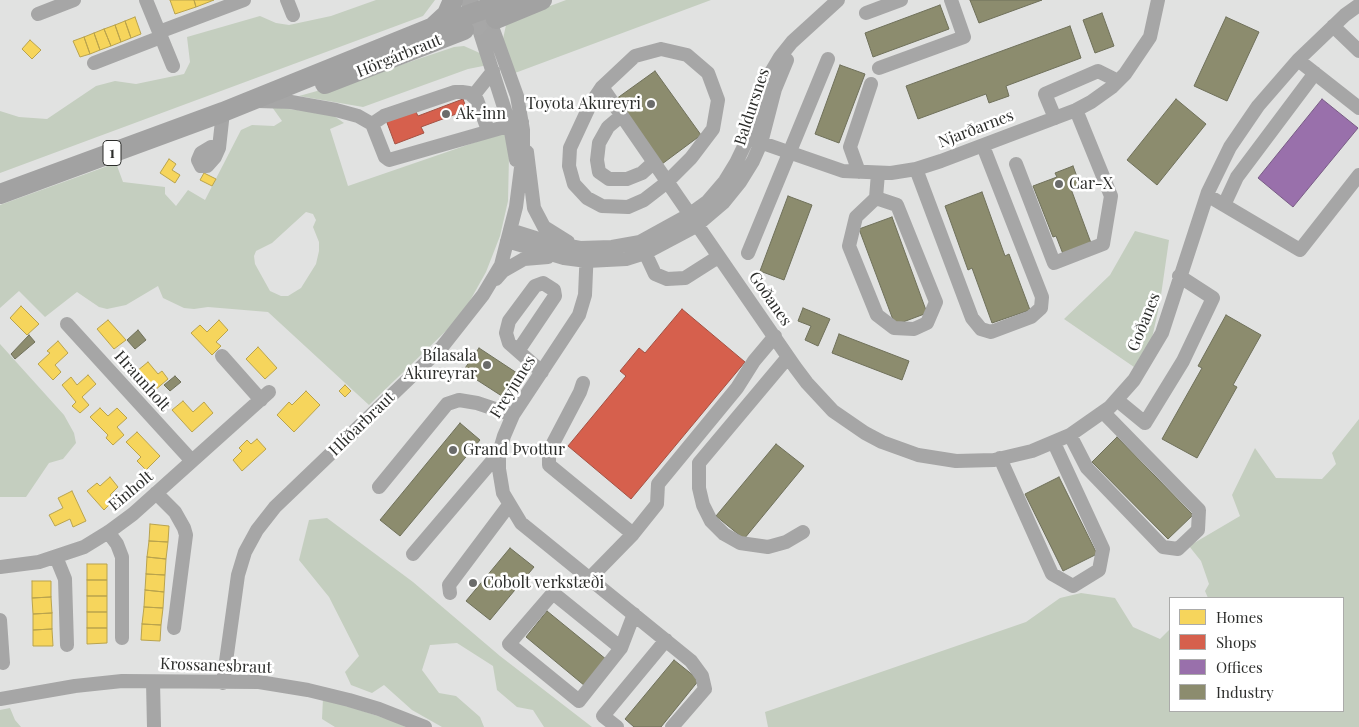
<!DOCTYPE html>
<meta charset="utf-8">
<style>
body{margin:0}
#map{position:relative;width:1359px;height:727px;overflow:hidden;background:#e1e2e1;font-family:"Playfair Display",serif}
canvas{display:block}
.legend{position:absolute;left:1169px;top:597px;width:175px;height:115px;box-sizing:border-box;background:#fff;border:1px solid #ababaa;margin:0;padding:6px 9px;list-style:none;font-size:15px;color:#2c2d2b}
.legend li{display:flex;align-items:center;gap:10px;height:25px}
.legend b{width:25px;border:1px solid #ababaa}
</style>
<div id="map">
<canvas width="1359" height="727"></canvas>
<ul class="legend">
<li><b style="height:14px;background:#f6d55c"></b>Homes</li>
<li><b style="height:14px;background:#d6604d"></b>Shops</li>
<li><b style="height:14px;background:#9970ab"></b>Offices</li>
<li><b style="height:14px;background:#8c8c6e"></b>Industry</li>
</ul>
</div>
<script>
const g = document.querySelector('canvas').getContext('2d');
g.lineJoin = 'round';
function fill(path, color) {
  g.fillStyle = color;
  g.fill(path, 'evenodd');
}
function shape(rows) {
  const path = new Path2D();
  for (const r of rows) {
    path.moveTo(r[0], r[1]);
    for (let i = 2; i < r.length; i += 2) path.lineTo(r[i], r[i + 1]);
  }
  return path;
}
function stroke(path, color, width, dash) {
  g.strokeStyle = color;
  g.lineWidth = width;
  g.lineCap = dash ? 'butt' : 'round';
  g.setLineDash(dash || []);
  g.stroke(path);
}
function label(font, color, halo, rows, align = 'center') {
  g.font = font + ' "Playfair Display",serif';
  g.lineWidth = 5;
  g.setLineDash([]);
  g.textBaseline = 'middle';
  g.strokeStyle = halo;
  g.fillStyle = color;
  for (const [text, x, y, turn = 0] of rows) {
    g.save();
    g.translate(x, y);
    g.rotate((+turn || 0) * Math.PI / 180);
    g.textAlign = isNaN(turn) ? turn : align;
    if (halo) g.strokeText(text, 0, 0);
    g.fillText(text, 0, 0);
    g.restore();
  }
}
fill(shape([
 [376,0,435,0,423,16,0,173,0,111,19,117,47,119,96,86,115,81,136,84,184,74,190,62,187,37,260,16,276,23,289,25,331,16],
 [566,0,711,0,515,73,503,39,506,25,510,21],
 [464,46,482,54,488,65,468,69,363,107,299,96,353,81,454,47],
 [272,107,322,113,334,116,344,123,330,129,348,186,505,132,509,156,508,201,500,236,486,272,467,306,448,329,369,405,268,312,208,307,194,309,184,308,163,298,158,286,126,305,107,309,99,307,77,292,45,317,19,291,0,308,0,205,116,163,123,182,165,187,165,194,176,206,188,190,205,200,241,130,252,125,274,126,282,121],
 [306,212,313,214,316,220,313,227,319,242,319,251,316,264,301,288,288,296,281,296,270,291,255,264,254,256,256,251,272,243],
 [1135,231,1169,240,1160,302,1152,338,1134,367,1064,319,1110,275],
 [0,344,64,415,74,433,76,443,63,459,49,463,26,497,0,497],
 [1359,419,1359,727,768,727,765,712,1026,622,1060,598,1081,593,1115,598,1133,627,1160,639,1170,629,1170,711,1343,711,1343,598,1208,598,1205,591,1209,584,1201,561,1189,546,1240,516,1232,495,1255,448,1276,478,1322,479,1336,464,1332,453],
 [327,518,413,582,500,656,592,727,544,727,533,710,517,707,497,690,493,666,457,643,430,645,422,670,439,693,456,696,480,717,484,727,442,727,412,710,384,685,372,693,351,685,345,672,359,656,329,597,299,560,309,520],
 [323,698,393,721,406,727,335,727,322,719],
 [10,708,15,720,21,727,0,727,0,710]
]), '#c4cebf');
const homes = shape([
 [170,0,194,0,196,7,175,14,170,0],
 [194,0,214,0,196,7,194,0],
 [135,17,141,34,131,38,125,21,135,17],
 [125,21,131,38,121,42,115,25,125,21],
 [115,25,121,42,111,46,104,29,115,25],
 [104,29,111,46,100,50,94,33,104,29],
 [94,33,100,50,90,54,84,37,94,33],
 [84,37,90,54,80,57,73,41,84,37],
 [30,40,41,50,32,59,22,49,30,40],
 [169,159,176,164,172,170,180,175,175,183,160,173,169,159],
 [204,173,216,179,212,186,200,180,204,173],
 [21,306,39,324,27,335,10,318,21,306],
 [108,320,126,340,114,349,97,329,108,320],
 [219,320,228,330,216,342,221,346,212,355,191,333,200,325,207,332,219,320],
 [58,341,68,353,55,365,61,372,53,380,38,364,50,353,47,351,58,341],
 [258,347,277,368,265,379,246,359,258,347],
 [148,362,158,374,162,371,168,379,154,391,137,371,148,362],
 [88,375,96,384,82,397,89,405,80,413,72,406,76,402,62,385,71,377,77,385,88,375],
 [345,385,351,391,345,397,339,391,345,385],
 [306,391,320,405,294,432,277,415,289,402,292,405,306,391],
 [183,401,193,412,204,402,213,413,192,432,172,410,183,401],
 [100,408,108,416,117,408,127,418,117,427,124,435,113,445,106,438,108,435,90,417,100,408],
 [137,432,160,456,146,470,137,461,141,457,126,442,137,432],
 [257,439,266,449,242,471,233,460,242,451,239,448,247,440,251,444,257,439],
 [110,477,118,487,110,495,114,500,104,510,87,491,97,483,100,486,110,477],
 [72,491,86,521,73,527,70,519,55,526,49,515,63,508,58,498,72,491],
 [150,524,169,526,168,542,149,541,150,524],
 [149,541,168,542,166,559,147,557,149,541],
 [147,557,166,559,165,575,146,574,147,557],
 [87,564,107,564,107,580,87,580,87,564],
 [146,574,165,575,164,592,145,590,146,574],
 [87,580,107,580,107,596,87,596,87,580],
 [32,581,51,581,51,597,32,598,32,581],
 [145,590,164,592,163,608,144,607,145,590],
 [87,596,107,596,107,612,87,612,87,596],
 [51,597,52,613,33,614,32,598,51,597],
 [144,607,163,608,161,625,142,624,144,607],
 [87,612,107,612,107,628,87,628,87,612],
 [52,613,52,629,33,630,33,614,52,613],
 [142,624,161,625,160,641,141,640,142,624],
 [87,628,107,628,107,643,87,644,87,628],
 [52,629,53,646,33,646,33,630,52,629]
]);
fill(homes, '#f6d55c');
stroke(homes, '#b9a34d', 1);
const shops = shape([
 [463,99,467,110,421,127,424,133,395,144,386,120,415,110,418,116,463,99],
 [682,309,745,362,631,499,568,446,626,376,620,371,639,348,645,353,682,309]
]);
fill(shops, '#d6604d');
stroke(shops, '#a35143', 1);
const offices = shape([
 [1322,99,1358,128,1293,207,1258,178,1322,99]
]);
fill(offices, '#9970ab');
stroke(offices, '#785c85', 1);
const industry = shape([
 [970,0,1042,0,979,23,970,0],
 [940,5,949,29,873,57,865,33,940,5],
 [1102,13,1114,46,1095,53,1083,20,1102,13],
 [1226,17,1259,32,1227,101,1194,86,1226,17],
 [1070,26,1081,58,1006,86,1009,96,989,103,986,94,918,119,906,86,1070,26],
 [840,65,865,74,839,143,815,134,840,65],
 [655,71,701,135,662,164,616,99,655,71],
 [1176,99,1206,124,1157,185,1127,160,1176,99],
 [1073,166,1080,185,1071,189,1091,243,1063,254,1056,236,1053,237,1033,186,1057,177,1055,173,1073,166],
 [982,192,1005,256,1009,254,1030,310,992,323,972,268,968,270,945,206,982,192],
 [788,196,812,205,784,280,760,271,788,196],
 [892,217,927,313,895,325,859,229,892,217],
 [803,308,830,319,818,346,805,340,811,326,798,321,803,308],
 [1226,315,1261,335,1233,385,1237,387,1197,458,1162,439,1202,368,1198,366,1226,315],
 [138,330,146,340,135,349,127,340,138,330],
 [839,334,909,361,902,380,832,353,839,334],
 [29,335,35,342,15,359,11,354,29,335],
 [479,348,523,377,508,400,463,371,479,348],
 [175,376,181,382,170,391,164,385,175,376],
 [460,423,480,440,400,536,380,520,460,423],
 [1117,437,1193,515,1168,539,1092,462,1117,437],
 [776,444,804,466,744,539,716,516,776,444],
 [1059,477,1097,554,1063,571,1025,494,1059,477],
 [510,548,534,567,490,620,466,601,510,548],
 [547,611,607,660,585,686,526,637,547,611],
 [674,660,699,680,661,727,634,727,625,719,674,660]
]);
fill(industry, '#8c8c6e');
stroke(industry, '#6f705a', 1);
stroke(shape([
 [146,0,173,66],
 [287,0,293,15],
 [866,13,901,0],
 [38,14,74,0],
 [478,26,510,126,516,160],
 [1333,26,1359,51],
 [159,32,244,0],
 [661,49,687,55,708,73,718,100,713,129,691,158,666,183,644,200,628,207,602,206,587,198,574,184,569,166,570,148,590,105,602,87,635,56,661,49],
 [1298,60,1359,108],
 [94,63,161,37],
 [879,68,964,37,951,0],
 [602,87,795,367,807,383,833,411,865,433,882,442,918,455,956,461,994,460,1032,451,1070,435,1110,407,1134,380,1162,333,1208,192,1230,147,1258,106,1298,60,1345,15,1359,5],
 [473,96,493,71],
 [258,101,291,102,336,110,358,116,372,124],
 [621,116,608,127,599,143,597,160,599,172,609,179,627,179,642,173,653,163],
 [1055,118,1045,94,1098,71,1118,81],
 [488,130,477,100,469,93,462,92,455,92,384,116,372,124,385,157,389,160,522,122],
 [748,138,843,171,891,173,916,169,941,161,1076,110,1091,102,1112,87,1125,74,1150,37,1158,0],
 [219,148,211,147,201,153,198,160,201,166,207,166,215,157,219,148,223,112],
 [527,152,534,208,544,227,568,242],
 [1016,164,1054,263,1103,244,1111,196,1076,110],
 [916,169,972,318,981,329,991,332,1031,317,1041,308,1042,297,983,146],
 [859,172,850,147,871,84],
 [1207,195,1300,250,1359,175],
 [876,198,897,205,936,302,927,323,914,329,894,328,877,315,849,246,856,217,876,198,878,173],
 [1224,205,1237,177,1315,73],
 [510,230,548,242,580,248,612,247,640,242,689,215,707,202,725,181,736,163,748,138,767,79,780,57,792,42,838,0],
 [507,241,564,258,587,261,626,259,645,253,696,226,723,203,740,182,753,161,761,143,775,89,787,60],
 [642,246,655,274,667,279,685,278,718,257],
 [587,248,585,295,579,315,513,415,504,436,499,453,499,469,503,493,521,523,691,661,702,676,705,689,672,727],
 [748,253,828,59],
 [496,279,503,271,524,259,548,257],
 [67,324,192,461],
 [518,351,555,296,554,290,543,283,535,286,509,321,506,333,509,343,542,372],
 [222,356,261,400],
 [788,357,699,463,699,488,703,505,711,521,724,534,740,543,768,547,786,542,803,532],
 [583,383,580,392,549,451,549,465,633,534],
 [1117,400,1145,423,1183,361,1213,298,1179,276],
 [1070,435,1087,468,1163,547,1178,549,1198,530,1199,510,1103,412],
 [1000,458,1052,574,1073,586,1099,570,1103,549,1054,443],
 [379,487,447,404,459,400,477,403,513,415],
 [156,493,175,512,184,528,186,535,174,628],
 [108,532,117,544,122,557,122,638],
 [413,554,499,453],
 [56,557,65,579,67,645],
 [0,567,39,562,84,547,110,531,133,514,269,392],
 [590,578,633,534,657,504,658,484,737,388,754,361,775,336],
 [450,593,449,585,509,505],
 [0,620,3,663],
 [621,648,553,593,509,644,579,701,621,648,634,614],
 [153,682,154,727],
 [223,683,238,575,245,552,257,530,275,507,442,347,483,295,501,265,516,207,523,152,523,130,517,96,490,21],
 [0,699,75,686,122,681,259,682,308,690,349,700,379,709,425,727],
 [617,727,603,716,666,640]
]), '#a6a6a6', 14);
stroke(shape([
 [469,0,478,26]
]), '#a7a7a7', 18);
stroke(shape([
 [496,19,542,0],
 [434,26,447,14,453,0],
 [325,84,464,30],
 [0,194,223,112,431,28,510,0]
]), '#a2a2a2', 20);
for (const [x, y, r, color] of [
 [651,104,5,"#6b6c6b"],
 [446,114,5,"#6b6c6b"],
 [1059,184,5,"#6b6c6b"],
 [487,365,5,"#6b6c6b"],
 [453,450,5,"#6b6c6b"],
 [473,583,5,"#6b6c6b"]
]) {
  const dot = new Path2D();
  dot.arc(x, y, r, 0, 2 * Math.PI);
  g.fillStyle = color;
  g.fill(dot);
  stroke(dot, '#fff', 2);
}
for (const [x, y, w] of [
 [112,153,18]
]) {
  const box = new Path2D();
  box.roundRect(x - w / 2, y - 12.5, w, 25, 4);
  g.fillStyle = '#fff';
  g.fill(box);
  stroke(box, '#2c2d2b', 1);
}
label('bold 15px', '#2c2d2b', null, [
 ["1",112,153]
]);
label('16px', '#2c2d2b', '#fff', [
 ["Hörgárbraut",399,56,-22],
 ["Baldursnes",752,107,-72],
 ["Njarðarnes",976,129,-21],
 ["Goðanes",770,299,55],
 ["Goðanes",1144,322,-68],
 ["Hraunholt",142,381,48],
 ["Freyjunes",513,387,-58],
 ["Hlíðarbraut",362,424,-44],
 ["Einholt",131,491,-40],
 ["Krossanesbraut",216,666,2]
]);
label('16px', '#2c2d2b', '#fff', [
 ["Toyota Akureyri",641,104,"right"],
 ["Ak-inn",456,114],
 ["Car-X",1069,184],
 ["Bílasala",477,356,"right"],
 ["Akureyrar",477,374,"right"],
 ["Grand Þvottur",463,450],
 ["Cobolt verkstæði",483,583]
], 'left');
</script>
